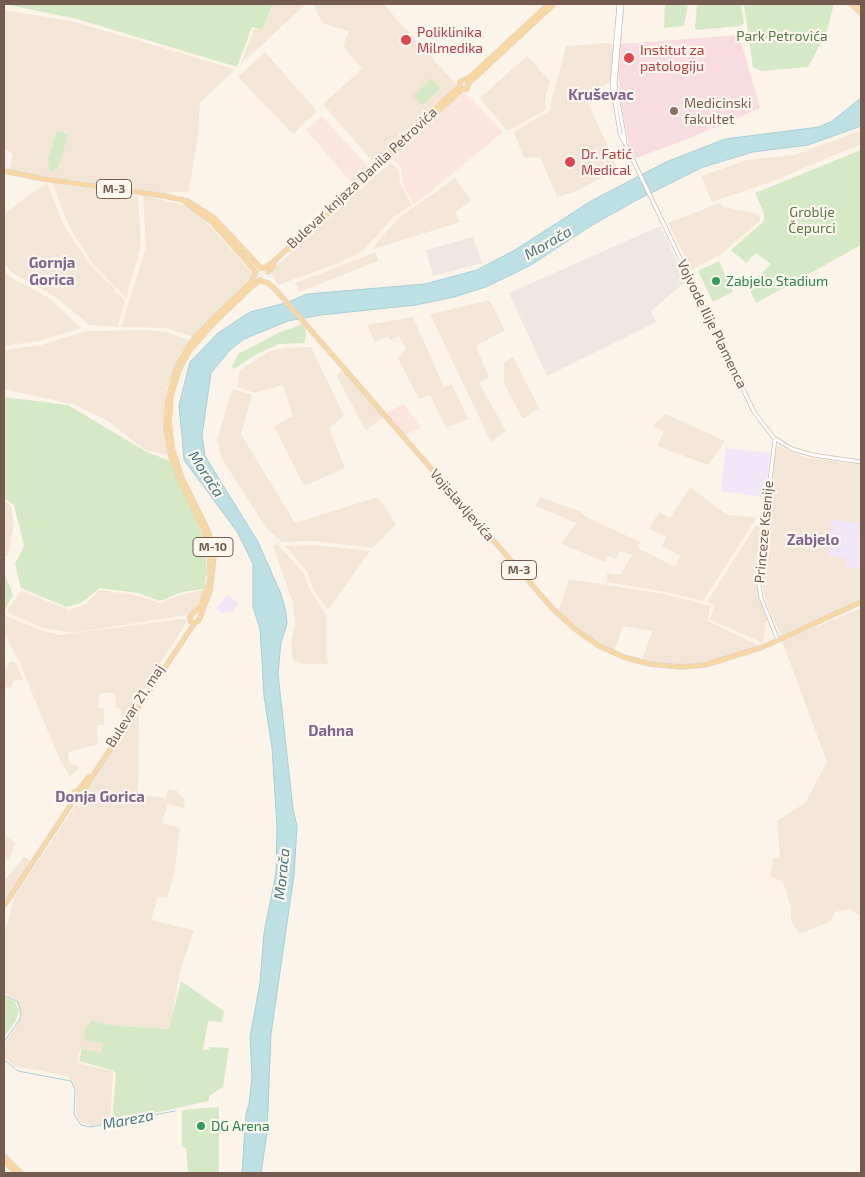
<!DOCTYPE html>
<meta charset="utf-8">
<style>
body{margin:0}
#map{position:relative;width:865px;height:1177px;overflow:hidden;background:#fcf4e8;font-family:"Exo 2",sans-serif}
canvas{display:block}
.frame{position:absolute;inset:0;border:5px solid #755b4d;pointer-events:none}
</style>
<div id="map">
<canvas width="865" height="1177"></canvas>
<div class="frame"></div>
</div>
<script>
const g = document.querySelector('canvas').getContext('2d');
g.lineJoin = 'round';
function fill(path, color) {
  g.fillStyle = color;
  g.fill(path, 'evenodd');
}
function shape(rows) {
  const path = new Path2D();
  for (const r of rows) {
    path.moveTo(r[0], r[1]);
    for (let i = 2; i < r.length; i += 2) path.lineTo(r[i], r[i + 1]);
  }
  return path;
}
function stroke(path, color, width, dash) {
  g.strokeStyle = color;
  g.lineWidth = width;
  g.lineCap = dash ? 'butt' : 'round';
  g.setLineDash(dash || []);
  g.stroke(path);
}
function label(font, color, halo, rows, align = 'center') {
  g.font = font + ' "Exo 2",sans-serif';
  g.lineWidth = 4.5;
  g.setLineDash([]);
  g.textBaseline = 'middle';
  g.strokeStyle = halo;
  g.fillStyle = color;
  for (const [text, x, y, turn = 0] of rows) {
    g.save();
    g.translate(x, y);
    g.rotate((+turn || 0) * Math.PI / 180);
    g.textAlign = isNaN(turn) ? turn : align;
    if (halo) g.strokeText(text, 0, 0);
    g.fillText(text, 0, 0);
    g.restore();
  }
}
fill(shape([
 [274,4,306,4,240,65,254,29,262,30],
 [332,4,383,4,456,84,456,88,373,162,323,104,362,69,343,46,349,31,324,24,316,12,315,5],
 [4,10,71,21,235,69,200,103,198,134,189,191,164,193,9,171,13,154,4,149],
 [610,43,613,45,611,81,586,98,618,169,577,191,557,197,540,157,524,158,514,132,549,111,566,46],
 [265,52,317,111,293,134,238,77],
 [527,56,550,81,545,99,546,110,507,131,480,98],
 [861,131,861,144,773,181,712,202,701,176,747,160,794,155],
 [391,162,399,171,400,184,412,205,393,217,363,251,339,263,278,285,270,272],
 [455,178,471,200,455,213,460,222,374,249,373,247,387,231,400,217],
 [47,183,63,224,88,262,125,300,118,327,89,325,57,298,11,272,4,263,4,213],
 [52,183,138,196,141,246,126,298,92,263,78,241,70,228],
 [143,195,187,206,197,212,253,274,195,338,167,328,121,327,146,247],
 [720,203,724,207,753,213,759,215,760,221,720,255,691,270,668,223],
 [376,252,378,261,299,292,296,283],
 [4,270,10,277,49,298,81,328,39,341,4,346],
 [486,301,490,301,505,330,476,346,489,377,479,383,506,431,491,442,430,314],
 [413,317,444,387,452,384,468,419,446,428,430,395,419,399,398,359,406,349,399,336,390,340,388,336,375,342,367,325],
 [146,330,166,332,190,341,173,372,167,389,164,418,169,452,168,455,145,450,108,421,76,405,4,389,4,350,41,345,86,331],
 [311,347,344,416,329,428,345,468,304,486,274,426,293,416,283,385,255,393,237,387,240,370,270,351,285,348],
 [513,357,539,408,523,419,504,384,504,363],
 [343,370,383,417,366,431,336,375],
 [232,389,252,395,241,434,295,523,378,497,396,524,373,548,315,541,282,542,267,529,222,459,217,440],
 [666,414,725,441,708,465,657,446,664,431,652,426],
 [778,446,804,457,861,465,861,601,781,635,769,610,762,585,762,572,775,451],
 [690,487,727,515,757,517,703,601,665,592,607,582,607,573,620,575,632,555,620,551,616,559,608,556,605,562,561,544,576,523,536,506,540,497,579,511,586,517,640,542,638,548,675,567,680,556,662,546,666,537,649,529,659,512,670,518],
 [4,500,11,506,14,524,8,556,4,556],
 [756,525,763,526,756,581,760,602,767,619,763,643,710,620,714,605,707,602],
 [277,543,304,574,310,590,326,615,326,653,329,664,304,664,293,660,291,642,295,624,293,603,273,546],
 [315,545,370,551,328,610,314,591,306,570,285,546],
 [569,579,665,594,710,606,708,621,758,645,723,660,698,665,666,665,642,661,652,631,623,626,614,652,591,639,567,620,559,610],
 [99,590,135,595,160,603,184,594,204,590,197,607,186,615,74,633,43,628,6,612,21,591,69,610,86,604],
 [861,608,861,917,849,909,835,912,831,921,800,934,791,921,791,908,783,881,770,877,773,858,780,858,777,821,805,803,827,762,782,641],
 [4,615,43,631,61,635,180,619,186,619,186,623,121,724,121,709,116,708,115,693,100,693,98,708,104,708,104,725,97,725,98,744,68,752,70,764,75,764,79,768,70,777,58,756,19,661,4,633],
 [10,661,17,663,23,680,14,680,11,688,7,686,4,693,4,672],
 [139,710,138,794,166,798,168,789,178,791,178,794,185,799,184,808,168,804,162,823,180,828,174,874,167,898,158,897,151,920,194,930,180,971,170,1029,117,1026,91,1021,103,1043,101,1053,80,1049,77,1063,112,1071,113,1074,110,1122,92,1126,81,1122,76,1114,76,1089,70,1079,64,1075,14,1066,4,1057,4,1045,19,1022,21,1013,16,1000,4,993,4,935,15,896,77,803,84,807,87,805,86,789],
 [4,835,15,843,9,861,4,857],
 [24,857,31,861,4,901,4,881]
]), '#f3e6d7');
fill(shape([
 [460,93,466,93,503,132,414,205,404,188,401,168,393,159],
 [322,116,369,168,352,183,306,130],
 [404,404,421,428,404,435,386,413]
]), '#fbe5dd');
fill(shape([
 [660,226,686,281,651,311,656,322,547,376,509,293],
 [473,237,482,263,433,276,426,250]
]), '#ede7e1');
fill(shape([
 [726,448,770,453,765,497,721,491],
 [832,520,859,523,861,569,846,567,846,558,828,556],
 [227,595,239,603,233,611,222,613,216,608]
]), '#f1e5f8');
fill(shape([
 [739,35,760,108,713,129,711,126,708,128,709,130,688,139,636,158,629,144,622,108,618,71,620,44]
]), '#f9dce0');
fill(shape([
 [4,4,273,4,262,30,252,27,237,67,77,19],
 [665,4,688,4,684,26,664,28],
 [697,4,741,4,744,23,740,26,697,30,695,28],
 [744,4,834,4,826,34,808,67,761,71,753,67],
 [431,79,440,89,422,105,413,96],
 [57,131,68,135,58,168,52,172,49,171,48,160],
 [861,150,861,245,756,303,748,286,771,264,756,253,746,263,731,250,764,221,764,213,755,193],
 [719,261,733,292,713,302,698,271],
 [303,324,306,331,305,343,279,344,255,355,234,369,232,367,238,354,280,332],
 [4,397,68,405,145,451,170,461,204,538,207,571,204,589,182,592,160,601,138,593,100,588,81,603,66,607,21,588,15,564,24,546,14,505,4,498],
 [4,576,6,577,13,595,4,611],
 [181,981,224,1011,222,1022,208,1021,203,1050,209,1050,209,1047,229,1048,223,1087,209,1096,209,1101,154,1113,122,1116,119,1120,112,1122,116,1073,111,1070,79,1061,82,1049,101,1053,103,1043,84,1040,86,1026,89,1026,91,1021,117,1026,169,1029],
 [4,996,15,1002,19,1011,15,1022,4,1037],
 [219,1107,219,1173,188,1173,186,1148,182,1147,182,1110]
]), '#d5e9c7');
const water = shape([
 [861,98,861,126,808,145,753,152,703,167,635,201,589,227,531,265,486,287,454,297,416,305,321,315,288,321,244,339,230,350,211,373,202,435,205,456,258,542,281,594,286,612,287,624,281,642,278,674,293,809,297,826,294,875,271,1034,267,1133,261,1173,242,1173,246,1113,249,1105,252,1078,250,1037,260,983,264,933,276,873,277,826,272,748,264,696,260,629,253,607,253,564,238,533,184,460,179,405,190,362,218,333,250,312,286,303,307,294,425,284,477,270,515,250,591,201,666,162,725,139,819,127,832,121,861,98]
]);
fill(water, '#bde0e5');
stroke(water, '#a4cfd6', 1);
stroke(shape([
 [4,995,18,1002,21,1013,20,1019,4,1042],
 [4,1060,18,1071,71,1081,75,1090,74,1114,81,1125,91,1127,175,1111]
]), '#a4cfd6', 1);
const minor = shape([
 [619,4,612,85,620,133,754,412,774,438,792,449,813,455,861,462],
 [622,4,615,84,625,140],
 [775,439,758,578,761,598,778,640]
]);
const major = shape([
 [549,4,470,77,460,82,460,89,467,89,468,84,554,4],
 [851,4,861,13],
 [857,4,861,7],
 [4,171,44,179,159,195,188,201,214,218,261,268],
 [184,201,212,222,256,272,251,282,216,316,192,341,176,369,168,400,166,428,171,456,180,480,204,530,210,549,210,580,201,606,190,616,190,621,194,624,199,620,210,591,214,556,209,533,182,478,172,448,169,422,171,396,179,370,190,350,214,323,250,288,260,280],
 [290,249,461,90],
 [264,268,271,264,459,87],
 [268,272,274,265],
 [259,280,268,283,276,290,553,609,575,629,599,646,624,657,649,664,681,667,705,665,763,647,861,602],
 [79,789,89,777],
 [73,796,78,800,84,798,85,789,89,781,194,624],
 [4,906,70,806,74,792,81,789],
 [4,1156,21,1173],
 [4,1161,15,1172]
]);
stroke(minor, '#cdbcaf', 4.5);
stroke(major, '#dbd4d1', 5.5);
stroke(minor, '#fff', 3);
stroke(major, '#f7d7a4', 4.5);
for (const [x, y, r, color] of [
 [406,40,6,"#e0444e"],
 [629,58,6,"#e0444e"],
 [674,111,5,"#8d6e63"],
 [570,162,6,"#e0444e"],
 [716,281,5,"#2e9e5b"],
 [201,1126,5,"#2e9e5b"]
]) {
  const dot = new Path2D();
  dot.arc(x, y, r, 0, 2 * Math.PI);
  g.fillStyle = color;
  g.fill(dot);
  stroke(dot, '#fef8ef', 2);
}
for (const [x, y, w] of [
 [114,189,35],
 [213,547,40],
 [519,570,35]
]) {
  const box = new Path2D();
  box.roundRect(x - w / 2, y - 9.5, w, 19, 4);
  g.fillStyle = '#fef8ef';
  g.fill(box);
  stroke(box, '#755b4d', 1);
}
label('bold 12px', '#755b4d', null, [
 ["M-3",114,189],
 ["M-10",213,547],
 ["M-3",519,570]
]);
label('14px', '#be3a42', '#fef8ef', [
 ["Poliklinika",417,32],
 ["Milmedika",417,48],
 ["Institut za",640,50],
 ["patologiju",640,66],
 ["Dr. Fatić",581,154],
 ["Medical",581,170]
], 'left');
label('14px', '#557a45', '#fef8ef', [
 ["Park Petrovića",782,36],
 ["Groblje",812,212],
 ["Čepurci",812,228]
]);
label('14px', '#785e54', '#fef8ef', [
 ["Medicinski",684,103],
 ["fakultet",684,119]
], 'left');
label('14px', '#755b4d', '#fef8ef', [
 ["Bulevar knjaza Danila Petrovića",362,178,-43],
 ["Vojvode Ilije Plamenca",712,324,64],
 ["Vojislavljevića",462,505,49],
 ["Princeze Ksenije",764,532,-85],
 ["Bulevar 21. maj",135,706,-57]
]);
label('14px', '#27864d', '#fef8ef', [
 ["Zabjelo Stadium",726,281],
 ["DG Arena",211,1126]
], 'left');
label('bold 15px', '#826591', '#fef8ef', [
 ["Kruševac",601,95],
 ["Gornja",52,263],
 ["Gorica",52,280],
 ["Zabjelo",813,540],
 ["Dahna",331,731],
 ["Donja Gorica",100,797]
]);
label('italic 15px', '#447780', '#fef8ef', [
 ["Morača",548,243,-30],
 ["Morača",206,474,57],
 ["Morača",282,874,-84],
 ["Mareza",128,1120,-11]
]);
</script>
